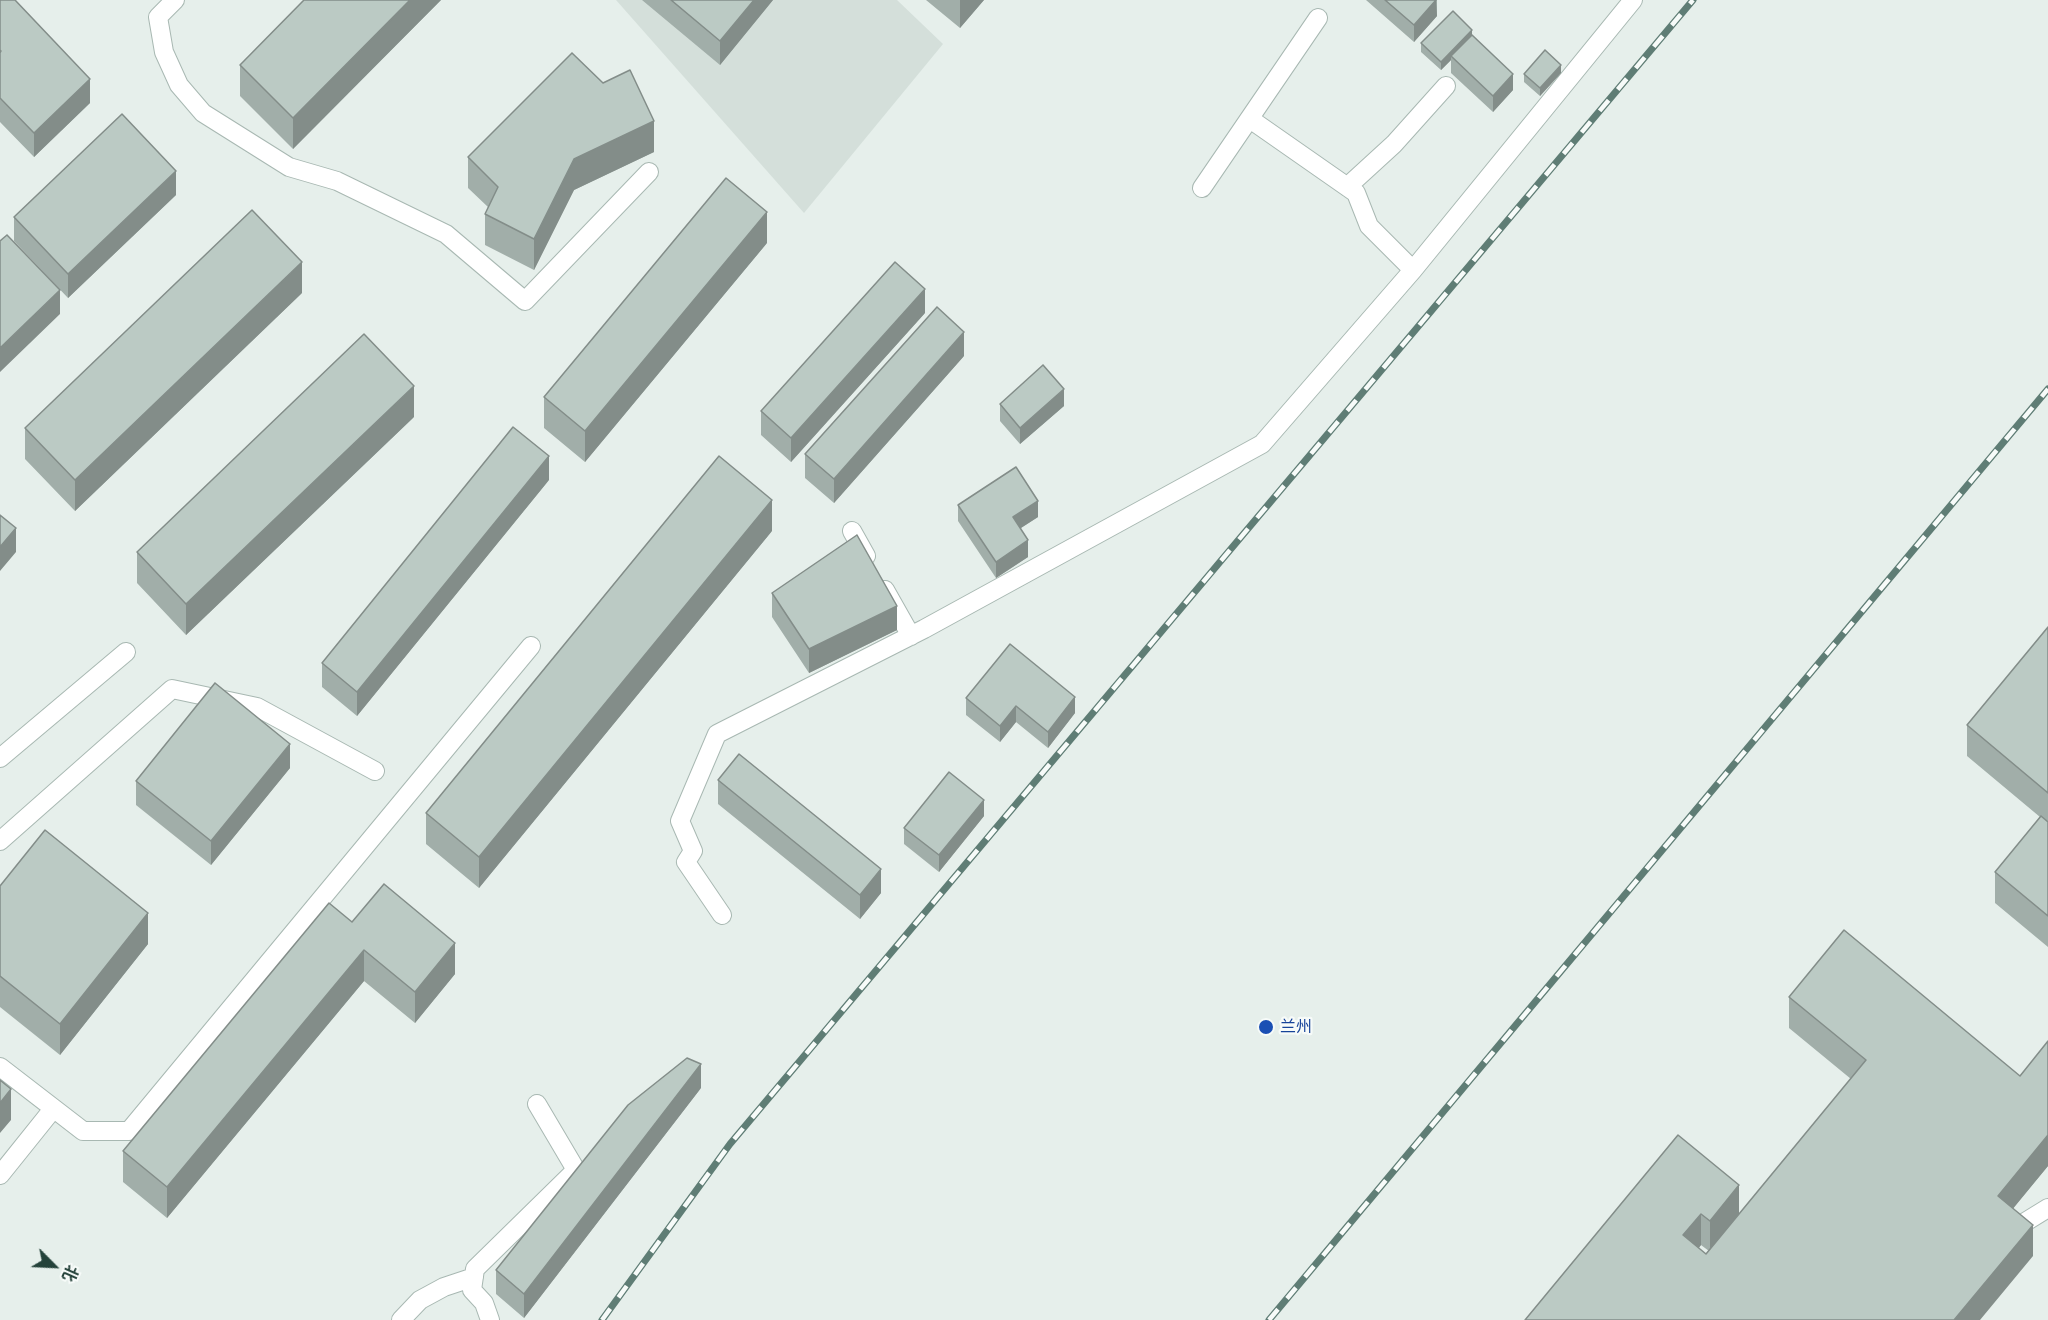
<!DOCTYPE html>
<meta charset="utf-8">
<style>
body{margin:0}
#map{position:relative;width:2048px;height:1320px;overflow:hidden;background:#e6efeb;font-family:Inter,"Noto Sans SC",sans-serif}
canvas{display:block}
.north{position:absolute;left:24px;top:1236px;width:60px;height:60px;-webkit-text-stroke:4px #f7fbf9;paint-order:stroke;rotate:114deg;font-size:16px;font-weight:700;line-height:24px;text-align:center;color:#24423a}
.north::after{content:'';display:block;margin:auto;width:21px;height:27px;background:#24423a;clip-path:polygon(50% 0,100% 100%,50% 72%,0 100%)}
</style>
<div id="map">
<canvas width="2048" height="1320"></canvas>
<div class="north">北</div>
</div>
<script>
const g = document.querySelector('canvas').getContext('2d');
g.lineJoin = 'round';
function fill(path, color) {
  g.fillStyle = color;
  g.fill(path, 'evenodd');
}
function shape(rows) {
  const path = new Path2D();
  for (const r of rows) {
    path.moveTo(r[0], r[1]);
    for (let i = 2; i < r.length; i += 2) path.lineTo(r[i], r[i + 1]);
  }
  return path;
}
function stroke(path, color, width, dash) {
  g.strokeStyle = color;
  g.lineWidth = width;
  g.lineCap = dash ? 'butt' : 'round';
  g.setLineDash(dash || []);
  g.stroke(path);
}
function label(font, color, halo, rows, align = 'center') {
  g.font = font + ' Inter,"Noto Sans SC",sans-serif';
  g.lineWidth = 4.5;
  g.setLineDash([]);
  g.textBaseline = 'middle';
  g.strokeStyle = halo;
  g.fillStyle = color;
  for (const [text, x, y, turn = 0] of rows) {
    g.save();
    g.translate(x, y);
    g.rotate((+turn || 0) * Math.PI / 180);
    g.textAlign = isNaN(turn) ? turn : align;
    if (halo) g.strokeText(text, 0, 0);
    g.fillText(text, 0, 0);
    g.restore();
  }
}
fill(shape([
 [616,0,897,0,943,44,804,213]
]), '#d4dfda');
const minor = shape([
 [175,0,158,17,164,52,179,85,203,113,289,167,337,181,446,234,525,301,649,172],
 [1250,119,1356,193,1369,226,1413,270],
 [1347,187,1394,144,1446,86],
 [1202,188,1318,18],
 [852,531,866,556],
 [885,590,911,636],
 [0,758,126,652],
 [0,841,172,689,257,707,375,771],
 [722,915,686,862,693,851,680,821,717,734,924,629,1262,444,1413,270,1633,0],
 [0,1067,83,1131,129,1131,531,646],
 [0,1175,53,1109],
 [2009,1232,2048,1208],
 [401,1320,420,1300,444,1287,474,1277],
 [490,1320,484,1303,472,1290,475,1269,576,1170,537,1104]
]);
stroke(minor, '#a8b8b2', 20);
stroke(minor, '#fff', 18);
const rail = shape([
 [602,1320,730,1144,1693,0],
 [1269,1320,2048,389]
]);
stroke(rail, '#5f7d75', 7);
stroke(rail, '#f7fbf9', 4.5, [14]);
fill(shape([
 [0,0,90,103,34,157,0,122],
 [304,0,441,0,293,149,240,96,240,65],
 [642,0,773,0,720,65],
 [926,0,984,0,960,28],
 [1366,0,1437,0,1437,16,1414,42],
 [1472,35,1513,90,1493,112,1451,73,1451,60,1441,70,1421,52,1421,43],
 [1561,73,1540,96,1524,82,1524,74],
 [654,152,574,190,534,270,485,245,485,214,488,207,468,188,468,157],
 [176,195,68,298,14,241,14,217],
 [767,243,585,462,544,428,544,397],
 [302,293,75,511,25,459,25,428],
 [925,313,791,462,761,435,761,411],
 [964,356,834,503,805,478,805,454],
 [1000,404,1064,406,1020,444,1000,421],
 [414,417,186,635,137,583,137,552],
 [549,480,357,716,322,687,322,663],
 [958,505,1038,517,1021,528,1028,557,996,578,958,521],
 [772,531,479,888,426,844,426,813],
 [772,593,897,630,809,673,772,617],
 [2048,627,2048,947,1995,903,1995,872,2040,817,1967,756,1967,725],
 [966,698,1075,713,1048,748,1016,722,1000,742,966,715],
 [290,768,211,865,136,805,136,781],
 [718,780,881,893,860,919,718,804],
 [984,816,939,872,904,844,904,828],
 [0,886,148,944,60,1055,0,1007],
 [352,922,455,974,415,1023,364,981,167,1218,123,1182,123,1151],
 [1789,997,2020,1076,2048,1041,2048,1166,2013,1208,2033,1256,1525,1320,1678,1135,1739,1214,1851,1079,1789,1028],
 [1701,1245,1709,1251,1706,1254,1699,1248],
 [701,1088,524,1318,496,1294,496,1270]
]), '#a1aea9');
fill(shape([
 [410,0,441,0,293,149,293,118],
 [754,0,773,0,720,65,720,41],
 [960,0,984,0,960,28],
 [1436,0,1437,16,1414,42,1414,25],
 [1472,30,1472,38,1451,56,1451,60,1441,70,1441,62],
 [1561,65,1561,73,1540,96,1540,88],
 [1513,74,1513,90,1493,112,1493,96],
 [90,79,90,103,34,157,34,133],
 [654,121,654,152,574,190,534,270,534,239,574,159],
 [176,171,176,195,68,298,68,274],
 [767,212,767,243,585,462,585,431],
 [302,262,302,293,75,511,75,480],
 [925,289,925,313,791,462,791,438],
 [60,290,60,314,0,372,0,348],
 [964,332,964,356,834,503,834,479],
 [414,386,414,417,186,635,186,604],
 [1064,389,1064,406,1020,444,1020,428],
 [549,456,549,480,357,716,357,692],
 [772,500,772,531,479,888,479,857],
 [1038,501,1038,517,1013,533,1013,517],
 [16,528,16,552,0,571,0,547],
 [1028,540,1028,557,996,578,996,562],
 [897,606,897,630,809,673,809,649],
 [1075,697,1075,713,1048,748,1048,732],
 [1016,706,1016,722,1000,742,1000,726],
 [290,744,290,768,211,865,211,841],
 [984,800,984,816,939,872,939,855],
 [881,869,881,893,860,919,860,895],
 [148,913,148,944,60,1055,60,1024],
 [455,943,455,974,415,1023,415,992],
 [364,950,364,981,167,1218,167,1187],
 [701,1064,701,1088,524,1318,524,1294],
 [11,1089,11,1120,0,1133,0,1103],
 [2048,1135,2048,1166,1998,1227,1998,1196],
 [1739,1185,1739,1216,1710,1252,1710,1221],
 [1701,1214,1701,1245,1683,1266,1683,1235],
 [2033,1225,2033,1256,1980,1320,1954,1320]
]), '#838d89');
const building = shape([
 [0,0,15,0,90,79,34,133,0,98,0,53,1,51,0,50,0,0],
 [304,0,410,0,293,118,240,65,304,0],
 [671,0,754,0,720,41,671,0],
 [1385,0,1436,0,1414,25,1385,0],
 [1453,11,1472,30,1441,62,1421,43,1453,11],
 [1472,35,1513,74,1493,96,1451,56,1472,35],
 [1545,50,1561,65,1540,88,1524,74,1545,50],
 [572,53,603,83,630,70,654,121,574,159,534,239,485,214,498,187,468,157,572,53],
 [122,114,176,171,68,274,14,217,122,114],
 [726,178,767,212,585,431,544,397,726,178],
 [252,210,302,262,75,480,25,428,252,210],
 [7,235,60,290,0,348,0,241,7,235],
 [895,262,925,289,791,438,761,411,895,262],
 [937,307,964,332,834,479,805,454,937,307],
 [364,334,414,386,186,604,137,552,364,334],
 [1043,365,1064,389,1020,428,1000,404,1043,365],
 [513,427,549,456,357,692,322,663,513,427],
 [719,456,772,500,479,857,426,813,719,456],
 [1016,467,1038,501,1013,517,1028,540,996,562,958,505,1016,467],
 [0,515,16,528,0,547,0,515],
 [857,535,897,606,809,649,772,593,857,535],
 [2048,627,2048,793,1967,725,2048,627],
 [1010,644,1075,697,1048,732,1016,706,1000,726,966,698,1010,644],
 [215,683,290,744,211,841,136,781,215,683],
 [739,754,881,869,860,895,718,780,739,754],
 [949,772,984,800,939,855,904,828,949,772],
 [2041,816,2048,822,2048,916,1995,872,2041,816],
 [45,830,148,913,60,1024,0,976,0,886,45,830],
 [384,884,455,943,415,992,364,950,167,1187,123,1151,329,903,352,922,384,884],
 [1844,930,2020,1076,2048,1041,2048,1135,1998,1196,2033,1225,1954,1320,1525,1320,1678,1135,1739,1185,1710,1221,1701,1214,1683,1235,1706,1254,1866,1060,1789,997,1844,930],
 [687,1058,701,1064,524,1294,496,1270,628,1105,687,1058],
 [0,1080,11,1089,0,1103,0,1080]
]);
fill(building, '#bbcac4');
stroke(building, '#838d89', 1.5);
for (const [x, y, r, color] of [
 [1266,1027,8,"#1a4fb4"]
]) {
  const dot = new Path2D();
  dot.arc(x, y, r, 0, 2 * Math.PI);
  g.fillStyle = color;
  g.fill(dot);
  stroke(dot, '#f7fbf9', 2);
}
label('16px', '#164399', '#f7fbf9', [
 ["兰州",1280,1027]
], 'left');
</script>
